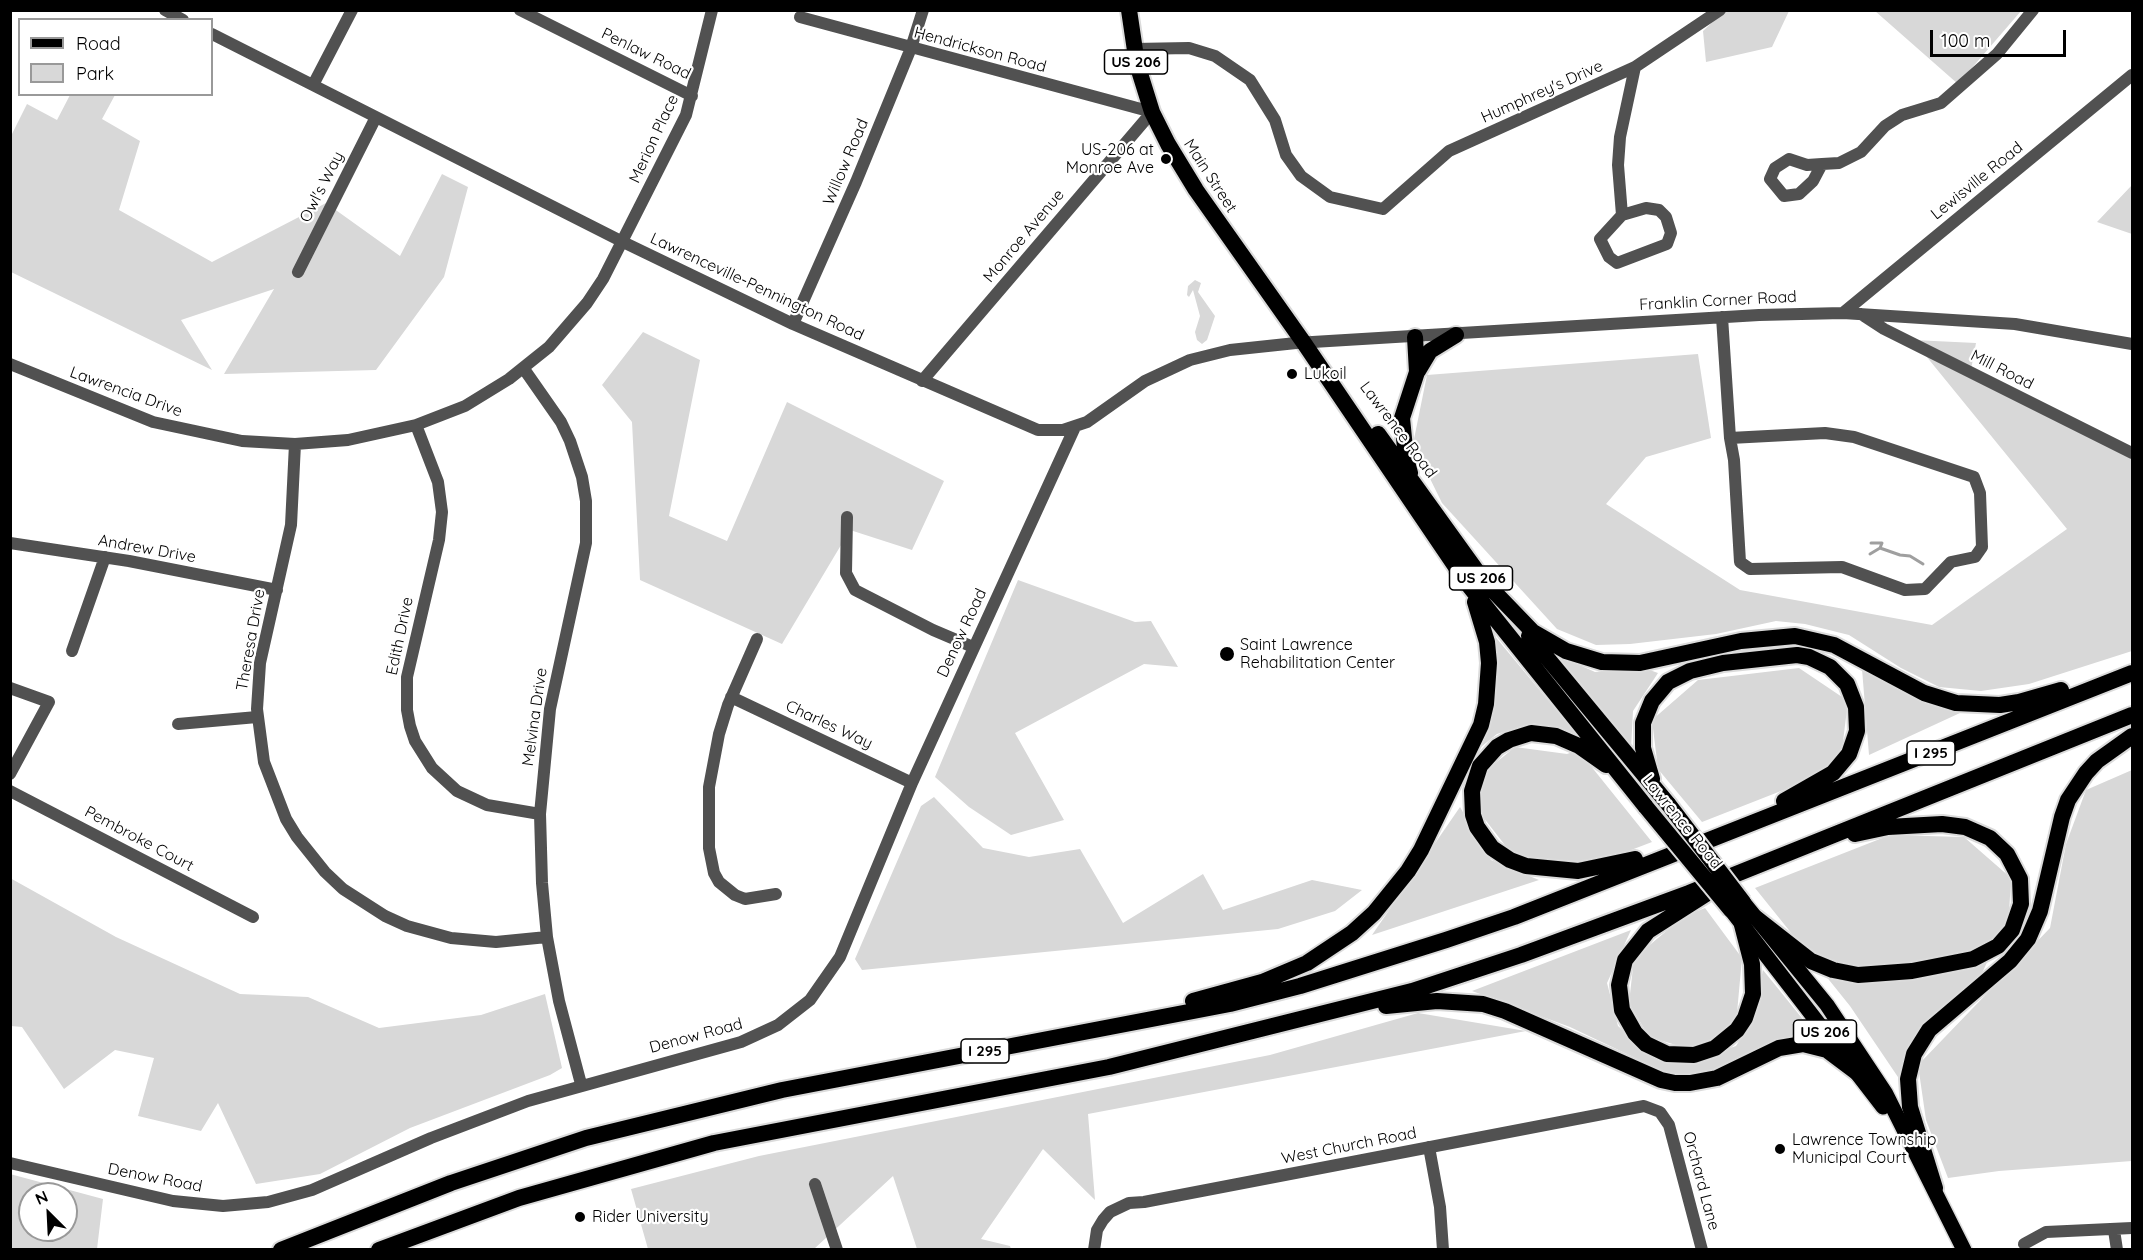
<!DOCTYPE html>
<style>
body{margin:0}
#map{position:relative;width:2143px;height:1260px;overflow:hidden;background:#fff;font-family:Quicksand,sans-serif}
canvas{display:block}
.frame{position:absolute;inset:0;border:12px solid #000;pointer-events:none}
.legend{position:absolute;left:18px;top:18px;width:195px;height:78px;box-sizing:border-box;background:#fff;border:2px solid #999;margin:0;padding:8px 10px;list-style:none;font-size:18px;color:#000}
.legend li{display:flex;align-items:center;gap:12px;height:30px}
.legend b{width:30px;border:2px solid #999}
.north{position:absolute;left:18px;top:1182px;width:60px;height:60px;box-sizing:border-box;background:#fff;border:2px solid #999;border-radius:50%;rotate:336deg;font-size:16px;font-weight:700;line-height:24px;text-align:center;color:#000}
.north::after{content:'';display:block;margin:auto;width:21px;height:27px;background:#000;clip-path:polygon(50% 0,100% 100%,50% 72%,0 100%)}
.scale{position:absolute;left:1930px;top:30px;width:136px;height:27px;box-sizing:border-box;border:3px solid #000;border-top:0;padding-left:8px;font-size:18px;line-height:21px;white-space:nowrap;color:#000;-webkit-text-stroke:4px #fff;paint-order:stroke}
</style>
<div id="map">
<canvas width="2143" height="1260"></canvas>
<div class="frame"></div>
<ul class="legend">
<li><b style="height:8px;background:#000"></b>Road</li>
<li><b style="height:16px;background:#d8d8d8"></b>Park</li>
</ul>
<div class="north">N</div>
<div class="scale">100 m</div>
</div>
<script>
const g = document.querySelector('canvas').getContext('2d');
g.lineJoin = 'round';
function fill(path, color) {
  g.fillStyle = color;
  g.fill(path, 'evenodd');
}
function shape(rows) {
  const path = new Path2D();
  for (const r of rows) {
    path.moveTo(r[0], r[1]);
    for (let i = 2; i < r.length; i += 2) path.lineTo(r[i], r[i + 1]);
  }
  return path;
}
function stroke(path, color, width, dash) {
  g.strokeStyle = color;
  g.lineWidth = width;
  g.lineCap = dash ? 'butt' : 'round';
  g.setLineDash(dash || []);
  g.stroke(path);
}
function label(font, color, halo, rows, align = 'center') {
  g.font = font + ' Quicksand,sans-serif';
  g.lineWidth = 4.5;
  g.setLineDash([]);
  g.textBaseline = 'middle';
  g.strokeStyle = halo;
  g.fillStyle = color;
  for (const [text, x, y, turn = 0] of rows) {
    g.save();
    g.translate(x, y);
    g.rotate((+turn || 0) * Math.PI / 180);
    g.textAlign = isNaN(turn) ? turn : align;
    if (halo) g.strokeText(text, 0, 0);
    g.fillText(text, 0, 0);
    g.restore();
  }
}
fill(shape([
 [1724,11,1789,11,1772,47,1706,62,1703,31],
 [1875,11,2021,11,1958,84],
 [70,95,115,95,102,119,140,141,119,210,212,262,326,203,400,256,442,174,468,187,444,277,376,370,224,374,274,289,181,320,212,370,11,272,10,138,27,104,57,120],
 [2132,185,2132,234,2097,222],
 [1195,280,1201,283,1198,292,1215,316,1207,340,1202,344,1197,340,1195,332,1200,316,1193,290,1189,297,1187,295,1188,286],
 [643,332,700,360,669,516,727,541,787,402,944,481,912,550,850,530,782,644,640,580,632,422,602,385],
 [1913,340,1976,343,1970,375,2132,455,2132,651,2029,684,1981,691,1939,687,1901,668,1849,635,1805,624,1776,621,1716,634,1630,644,1596,645,1557,629,1442,503,1413,444,1427,375,1698,354,1711,438,1646,457,1606,504,1740,590,1932,625,2067,529],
 [1018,580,1135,622,1151,621,1178,667,1144,664,1015,733,1064,820,1011,835,969,807,935,777],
 [1493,634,1577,735,1533,723,1497,734,1476,751],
 [1553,653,1595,672,1644,668,1658,673,1633,711,1631,749],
 [1799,668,1848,701,1841,758,1832,771,1702,822,1658,769,1652,720,1698,680],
 [1862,669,1904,693,1960,713,1869,755],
 [1515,747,1567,754,1578,750,1652,842,1584,868,1515,858,1476,808,1482,774],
 [2132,770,2132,1161,1999,1171,1948,1178,1926,1120,1918,1065,2050,928,2066,844,2086,790],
 [934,797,983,848,1029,857,1080,849,1123,923,1203,874,1223,910,1312,880,1362,890,1335,911,1278,929,862,970,855,959,921,806],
 [1460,807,1491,860,1539,880,1372,935],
 [1890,835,1964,837,2011,878,2009,914,1978,982,1917,1036,1902,1083,1850,1006,1755,888],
 [10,878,116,937,240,994,308,997,379,1028,481,1015,545,994,562,1068,550,1075,410,1128,320,1174,256,1184,218,1103,201,1131,138,1116,154,1058,115,1050,64,1089,22,1027,11,1026],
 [1705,908,1742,958,1736,1024,1693,1050,1649,1037,1629,1003,1634,958,1676,923,1673,921],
 [1631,930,1607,983,1618,1026,1653,1057,1689,1062,1736,1046,1752,1020,1763,970,1810,1028,1705,1074,1669,1074,1570,1027,1472,991],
 [1418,1013,1526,1031,1088,1114,1095,1200,1043,1149,981,1239,1010,1246,1011,1249,917,1249,893,1176,814,1249,648,1249,631,1189,759,1156,1270,1055],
 [10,1174,103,1199,97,1249,11,1249],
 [30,1194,66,1194,66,1230,30,1230]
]), '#d8d8d8');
stroke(shape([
 [1871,543,1882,543,1880,548],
 [1870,554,1880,548,1900,555,1910,556,1923,564]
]), '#9f9f9f', 3);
const major = shape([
 [1743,902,1827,1005,1886,1094,1964,1250],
 [1731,910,1883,1107]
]);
const highway = shape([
 [1129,10,1137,64,1152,112,1168,144,1196,190,1304,343,1466,582,1646,807],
 [1418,371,1430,351,1456,335],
 [1378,434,1486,584],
 [1410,473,1406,458,1402,418,1417,372,1415,337],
 [1479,576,1533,632,1566,651,1602,662,1640,663,1741,641,1795,636,1834,645,1924,693,1956,703,2000,705,2019,702,2061,690],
 [1529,636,1669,805],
 [1606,765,1579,746,1556,736,1531,733,1509,740,1497,747,1480,766,1472,791,1473,815,1477,827,1492,848,1510,860,1526,866,1578,871,1635,859],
 [1652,779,1643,748,1643,723,1652,701,1668,682,1690,671,1723,663,1797,655,1809,657,1830,667,1847,684,1856,707,1857,731,1849,754,1833,773,1784,801],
 [1706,894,1648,931,1625,960,1619,985,1622,1010,1635,1033,1646,1044,1667,1054,1694,1055,1715,1048,1737,1030,1745,1018,1753,994,1752,964,1742,925],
 [1756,918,1811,961,1833,970,1858,975,1912,971,1973,959,1998,946,2012,930,2021,904,2020,879,2007,854,1990,838,1965,827,1942,824,1888,827,1855,834],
 [1193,1001,1262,982,1307,963,1352,933,1374,913,1408,871,1421,850,1481,725,1486,704,1489,663,1487,642,1475,602],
 [1386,1006,1437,1001,1483,1004,1505,1011,1661,1080,1675,1083,1690,1083,1717,1078,1779,1048,1803,1044,1827,1050,1859,1074],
 [1935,1188,1910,1107,1908,1079,1914,1054,1929,1030,2010,961,2028,939,2040,911,2062,817,2068,800,2086,773,2097,761,2132,736],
 [281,1250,451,1183,586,1138,782,1090,1230,1004,1300,986,1446,940,1514,917,2132,673],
 [379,1250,519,1198,714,1143,1109,1067,1412,991,1521,955,1689,893,2132,715]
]);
stroke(major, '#dbdbdb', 18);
stroke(highway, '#dbdbdb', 20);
stroke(shape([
 [165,10,183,20],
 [520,10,692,96],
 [800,17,1152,112,922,381],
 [212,34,623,242,793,324,1038,430,1063,430,1087,422,1145,381,1190,360,1230,350,1296,343,1759,315,1843,313,2015,324,2132,344],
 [1134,49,1189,48,1215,56,1250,80,1275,120,1286,155,1301,176,1330,197,1383,209,1449,151,1635,67,1720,10],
 [313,85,352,10],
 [1822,164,1813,181,1799,194,1784,196,1770,179,1775,168,1789,159,1807,165,1822,164,1839,163,1861,152,1885,126,1902,115,1941,103,1997,54,2033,10],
 [1622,215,1646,208,1659,210,1666,217,1671,233,1667,244,1617,263,1609,257,1600,239,1622,215,1618,165,1620,137,1635,67],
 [298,272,376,117],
 [1843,313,2132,75],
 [1861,314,1884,329,2132,453],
 [1722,317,1730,438,1734,460,1740,562,1750,569,1842,567,1905,590,1925,589,1951,562,1975,557,1982,547,1980,493,1974,477,1854,437,1825,433,1730,438],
 [793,324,856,182,911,48,923,10],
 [10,364,153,422,242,441,295,444,348,440,416,425,465,406,509,379,549,347,587,303,603,279,686,115,712,10],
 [524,369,561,422,570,441,582,477,586,501,586,543,550,709,540,814,542,883,547,937,559,1001,581,1084],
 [416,425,438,482,442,512,439,540,407,677,407,710,410,726,415,741,432,768,457,791,487,805,540,814],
 [295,444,291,525,260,663,257,709,264,762,286,819,297,837,325,872,343,889,385,916,407,926,451,938,496,942,547,937],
 [847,517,846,573,855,590,933,630,973,647],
 [10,543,129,561,277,590],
 [757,639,728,705,719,734,709,787,709,848,714,873,719,882,735,895,745,899,776,894],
 [72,651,105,557],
 [10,688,49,702,10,774],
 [731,697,912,783],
 [178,724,257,717],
 [10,791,253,917],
 [1429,1147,1440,1207,1443,1250],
 [10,1163,173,1201,223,1206,268,1202,312,1190,431,1138,528,1101,741,1042,778,1025,810,1000,840,957,912,783,1075,427],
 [815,1184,837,1250],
 [2114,1230,2117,1250],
 [2024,1244,2046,1232,2132,1228],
 [1094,1250,1097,1230,1103,1220,1110,1212,1129,1203,1144,1202,1644,1106,1660,1112,1669,1125,1702,1250]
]), '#515151', 12);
stroke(major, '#000', 15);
stroke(highway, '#000', 16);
const highwayBridge = shape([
 [1669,805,1743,902],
 [1646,807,1731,910]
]);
stroke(highwayBridge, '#dbdbdb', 20, []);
stroke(highwayBridge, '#000', 16);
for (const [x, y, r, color] of [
 [1166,159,6,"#000"],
 [1292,374,6,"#000"],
 [1227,654,8,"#000"],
 [1780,1149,6,"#000"],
 [580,1217,6,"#000"]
]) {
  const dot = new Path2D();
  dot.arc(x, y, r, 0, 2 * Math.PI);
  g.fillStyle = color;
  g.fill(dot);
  stroke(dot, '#fff', 2);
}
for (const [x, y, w] of [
 [1136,62,63],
 [1481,578,63],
 [1931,753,48],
 [1825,1032,63],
 [985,1051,48]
]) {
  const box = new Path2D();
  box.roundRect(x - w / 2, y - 12, w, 24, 4.5);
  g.fillStyle = '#fff';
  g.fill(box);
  stroke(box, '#000', 1.5);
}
label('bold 15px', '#000', null, [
 ["US 206",1136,62],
 ["US 206",1481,578],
 ["I 295",1931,753],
 ["US 206",1825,1032],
 ["I 295",985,1051]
]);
label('16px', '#000', '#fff', [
 ["Hendrickson Road",980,50,15],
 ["Penlaw Road",646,54,26],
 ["Humphrey's Drive",1542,92,-24],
 ["Merion Place",654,139,-65],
 ["Willow Road",846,162,-67],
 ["Main Street",1210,176,57],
 ["Lewisville Road",1977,181,-39],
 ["Owl's Way",322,187,-63],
 ["Monroe Avenue",1024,236,-50],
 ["Lawrenceville-Pennington Road",757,287,25],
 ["Franklin Corner Road",1718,301,-3],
 ["Mill Road",2002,370,27],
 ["Lawrencia Drive",126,392,20],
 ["Lawrence Road",1398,430,53],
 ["Andrew Drive",147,549,10],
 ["Denow Road",962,633,-65],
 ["Edith Drive",400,636,-78],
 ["Theresa Drive",251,640,-80],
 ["Melvina Drive",535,717,-82],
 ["Charles Way",829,725,25],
 ["Lawrence Road",1682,822,51],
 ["Pembroke Court",139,839,28],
 ["Denow Road",696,1036,-15],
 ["West Church Road",1349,1146,-11],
 ["Denow Road",155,1178,11],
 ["Orchard Lane",1701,1181,75]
]);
label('16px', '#000', '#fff', [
 ["US-206 at",1154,150,"right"],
 ["Monroe Ave",1154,168,"right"],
 ["Lukoil",1304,374],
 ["Saint Lawrence",1240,645],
 ["Rehabilitation Center",1240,663],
 ["Lawrence Township",1792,1140],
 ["Municipal Court",1792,1158],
 ["Rider University",592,1217]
], 'left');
</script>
